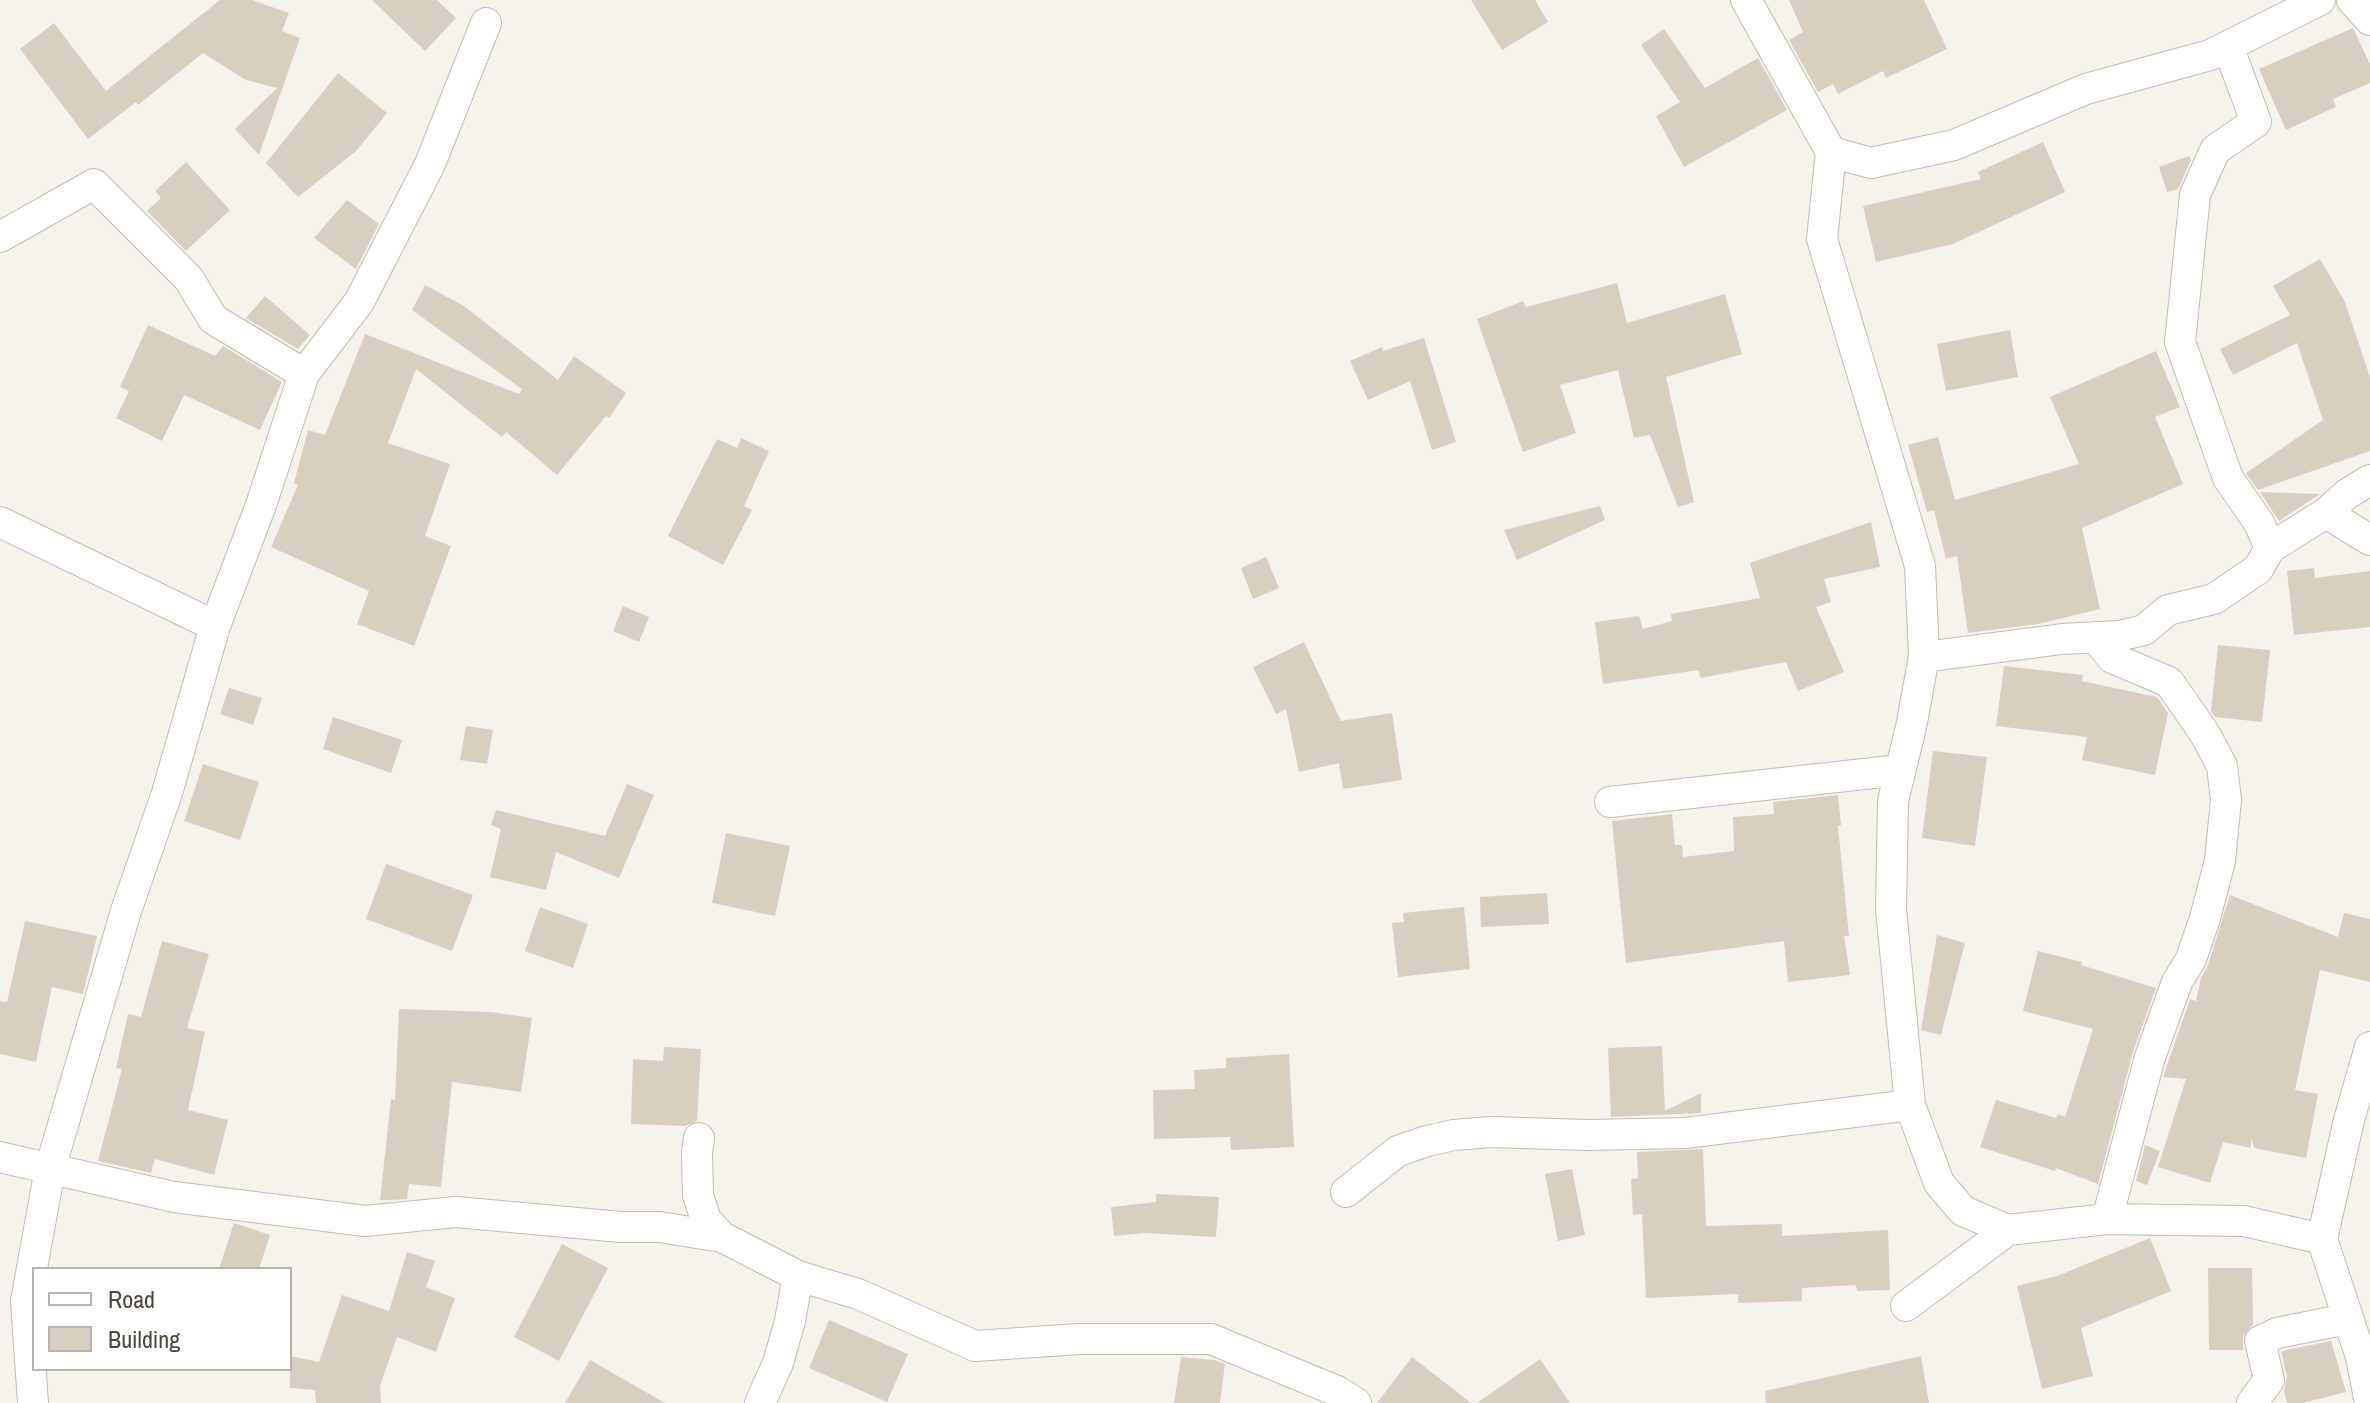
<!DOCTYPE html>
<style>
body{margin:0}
#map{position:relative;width:2370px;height:1403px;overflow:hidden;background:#f6f3ec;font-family:"Archivo Narrow",sans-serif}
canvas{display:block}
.legend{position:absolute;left:32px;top:1267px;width:260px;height:104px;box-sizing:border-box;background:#fff;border:2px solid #b7b4b0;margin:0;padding:10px 14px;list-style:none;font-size:24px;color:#4b4439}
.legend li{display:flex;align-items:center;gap:16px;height:40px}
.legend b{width:40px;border:2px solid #b7b4b0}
</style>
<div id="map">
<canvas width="2370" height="1403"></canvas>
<ul class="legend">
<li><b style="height:10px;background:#fff"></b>Road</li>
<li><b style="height:22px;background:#d8cfc1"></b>Building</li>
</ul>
</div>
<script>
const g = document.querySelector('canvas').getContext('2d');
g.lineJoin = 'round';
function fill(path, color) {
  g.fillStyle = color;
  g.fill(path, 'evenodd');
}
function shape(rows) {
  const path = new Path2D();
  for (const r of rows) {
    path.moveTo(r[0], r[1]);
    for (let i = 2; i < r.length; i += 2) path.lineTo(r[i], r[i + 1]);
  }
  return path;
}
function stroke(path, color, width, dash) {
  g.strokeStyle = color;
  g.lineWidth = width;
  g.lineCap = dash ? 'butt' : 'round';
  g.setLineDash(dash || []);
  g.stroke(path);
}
fill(shape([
 [220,0,252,0,289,13,282,31,300,38,259,155,235,129,277,88,246,80,203,53,138,105,136,102,88,139,20,49,54,23,106,91],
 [372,0,437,0,456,18,425,51],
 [1471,0,1535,0,1548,22,1502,50],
 [1789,0,1924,0,1947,49,1886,78,1883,71,1838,94,1833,84,1818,92,1789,40,1803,32],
 [2353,28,2370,64,2370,83,2333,99,2336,107,2286,130,2259,69],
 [1664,29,1705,88,1758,58,1787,110,1684,167,1656,116,1680,102,1641,45],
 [338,73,387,113,356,151,298,197,266,163],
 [2043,142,2065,192,1953,244,1876,262,1863,206,1981,179,1978,172],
 [2189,156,2191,160,2178,189,2167,192,2159,167],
 [186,162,230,210,186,251,147,211,161,198,155,191],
 [347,200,379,224,356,269,314,238],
 [2320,259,2345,302,2370,377,2370,451,2258,490,2246,473,2323,420,2297,343,2233,375,2220,349,2290,315,2273,286],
 [1617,283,1627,323,1725,294,1742,354,1666,377,1694,502,1678,507,1650,435,1634,438,1618,370,1560,385,1576,433,1523,452,1477,319,1523,301,1526,307],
 [425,285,464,306,558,380,574,356,626,393,609,418,606,416,557,475,506,432,502,437,416,369,388,443,450,464,425,536,451,546,414,646,357,624,369,591,271,547,298,485,294,483,308,430,325,435,365,334,519,394,522,389,412,310],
 [265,296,310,335,298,349,246,318],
 [148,325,215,356,223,346,282,382,260,430,184,395,162,441,116,418,129,391,120,387],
 [2010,330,2018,377,1946,391,1937,344],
 [1424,338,1456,442,1432,450,1410,381,1368,400,1350,361,1382,347,1383,351],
 [2156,351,2180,407,2155,417,2183,484,2082,528,2100,609,2038,624,1968,633,1957,556,1946,559,1934,510,1927,512,1908,445,1938,437,1955,500,2079,464,2050,397],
 [741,438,769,451,744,506,752,510,723,565,668,536,717,439,737,448],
 [2260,492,2320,494,2279,521],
 [1600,506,1605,520,1517,560,1504,530],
 [1871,522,1880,567,1824,579,1831,602,1816,607,1844,672,1798,691,1786,662,1700,678,1699,670,1603,684,1595,622,1639,616,1643,629,1672,621,1671,614,1760,598,1750,563],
 [1266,557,1279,588,1253,599,1241,568],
 [2314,568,2315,578,2370,571,2370,627,2294,635,2287,571],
 [623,606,649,617,639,642,613,631],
 [1304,642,1341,721,1392,713,1402,780,1343,789,1339,763,1299,772,1286,709,1276,714,1253,667],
 [2218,645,2270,650,2262,722,2215,717,2211,711],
 [2004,666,2083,675,2082,681,2157,697,2168,713,2155,775,2082,760,2087,737,1996,726],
 [229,688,262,698,253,725,220,714],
 [333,717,402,740,391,773,323,749],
 [466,726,493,730,487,764,460,760],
 [1933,751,1987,757,1975,846,1922,838],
 [203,764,259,782,240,840,184,821],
 [627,784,654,795,619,878,556,852,546,890,490,877,501,829,491,825,496,810,605,836],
 [1838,795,1841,825,1838,826,1849,936,1844,936,1850,975,1788,982,1784,941,1626,963,1612,821,1672,814,1675,845,1682,845,1683,857,1734,851,1733,817,1774,814,1773,802],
 [726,833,790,846,775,916,712,903],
 [386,864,473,895,452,951,366,919],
 [1547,893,1549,924,1481,927,1480,897],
 [2230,895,2338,937,2344,913,2370,919,2370,982,2320,970,2295,1090,2318,1094,2306,1158,2254,1148,2251,1137,2251,1148,2223,1142,2210,1183,2158,1167,2186,1079,2163,1077,2190,999,2196,1001,2201,978,2208,965],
 [540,907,588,924,573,968,525,951],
 [1464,907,1470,969,1398,977,1392,923,1404,922,1403,913],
 [25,921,97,936,83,994,52,987,36,1062,0,1054,0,1001,7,1002],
 [1937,935,1965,943,1941,1035,1921,1030],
 [162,941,209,954,187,1028,205,1032,188,1110,228,1120,214,1175,155,1159,151,1173,98,1161,122,1069,116,1068,128,1014,141,1017],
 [2038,951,2082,962,2081,965,2156,988,2133,1052,2098,1184,2056,1168,2055,1171,1980,1147,1996,1100,2056,1118,2058,1114,2065,1117,2093,1029,2023,1011],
 [399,1009,491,1012,532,1018,521,1092,452,1082,441,1187,409,1184,407,1199,390,1200,380,1200,391,1099,395,1100],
 [1662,1046,1665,1111,1701,1093,1701,1113,1611,1117,1608,1048],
 [664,1047,701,1049,697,1121,685,1126,631,1124,633,1059,663,1061],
 [1289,1054,1294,1147,1231,1150,1230,1137,1154,1139,1153,1090,1195,1089,1194,1070,1226,1068,1226,1058],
 [2145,1145,2160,1151,2147,1185,2136,1181],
 [1703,1149,1706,1226,1782,1224,1782,1236,1888,1230,1890,1290,1857,1291,1856,1285,1802,1288,1802,1301,1738,1303,1738,1294,1646,1298,1642,1214,1633,1215,1631,1179,1638,1178,1637,1152],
 [1572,1169,1585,1235,1558,1241,1545,1174],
 [1156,1194,1219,1197,1216,1237,1144,1233,1114,1236,1111,1207,1156,1202],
 [234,1223,270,1235,259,1269,219,1269],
 [2150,1238,2171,1291,2081,1328,2093,1376,2042,1389,2017,1286,2057,1276],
 [562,1244,608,1268,559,1361,514,1337],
 [407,1252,435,1261,426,1287,455,1298,436,1352,397,1337,380,1386,381,1403,316,1403,315,1390,290,1388,290,1356,319,1362,342,1295,389,1311],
 [2208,1268,2252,1268,2253,1324,2243,1336,2243,1350,2209,1350],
 [829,1320,908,1354,887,1402,809,1368],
 [2331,1341,2346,1392,2303,1403,2287,1403,2284,1391,2287,1377,2281,1351],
 [1921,1356,1929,1403,1766,1403,1765,1391],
 [1181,1357,1214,1360,1225,1364,1220,1403,1174,1403],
 [1412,1357,1471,1403,1377,1403],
 [1540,1359,1570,1403,1477,1403],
 [590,1360,665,1403,565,1403]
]), '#d8cfc1');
const street = shape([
 [1746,0,1831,152,1822,239,1920,566,1924,657,1911,727,1893,801,1891,909,1910,1105,1939,1183,1963,1211,2008,1230],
 [2352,0,2370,20],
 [2228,46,2256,122,2215,150,2195,195,2180,342,2228,478,2259,523,2270,548],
 [1831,152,1871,163,1954,145,2086,89,2210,55,2320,0],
 [0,237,94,184,189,279,213,319,304,374],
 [2326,513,2370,540],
 [0,522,215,626],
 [2095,637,2112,658,2169,682,2205,734,2222,766,2226,800,2220,861,2205,918,2191,959,2177,982,2150,1057,2107,1219],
 [1924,657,2062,639,2119,636,2144,630,2168,610,2214,599,2258,569,2270,548,2326,513,2347,494,2370,480],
 [1610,802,1900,770],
 [699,1138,697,1153,698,1195,706,1220,722,1237],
 [0,1157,174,1197,365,1221,456,1212,621,1227,659,1227,722,1237,798,1276],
 [1346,1192,1398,1151,1427,1141,1454,1135,1491,1132,1587,1135,1685,1133,1910,1105],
 [1906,1306,2008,1230,2107,1219,2244,1221,2322,1239],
 [33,1403,26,1301,50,1169,126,911,167,793,215,626,261,505,304,374,359,302,430,164,486,23],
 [760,1403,778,1363,790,1321,798,1276,858,1294,975,1346,1080,1339,1211,1339,1337,1391,1356,1403],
 [2252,1403,2269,1380,2260,1341,2277,1333,2347,1319],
 [2370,1403,2361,1357,2322,1239,2349,1120,2370,1047]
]);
stroke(street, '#c2bbae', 32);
stroke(street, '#fff', 30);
</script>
